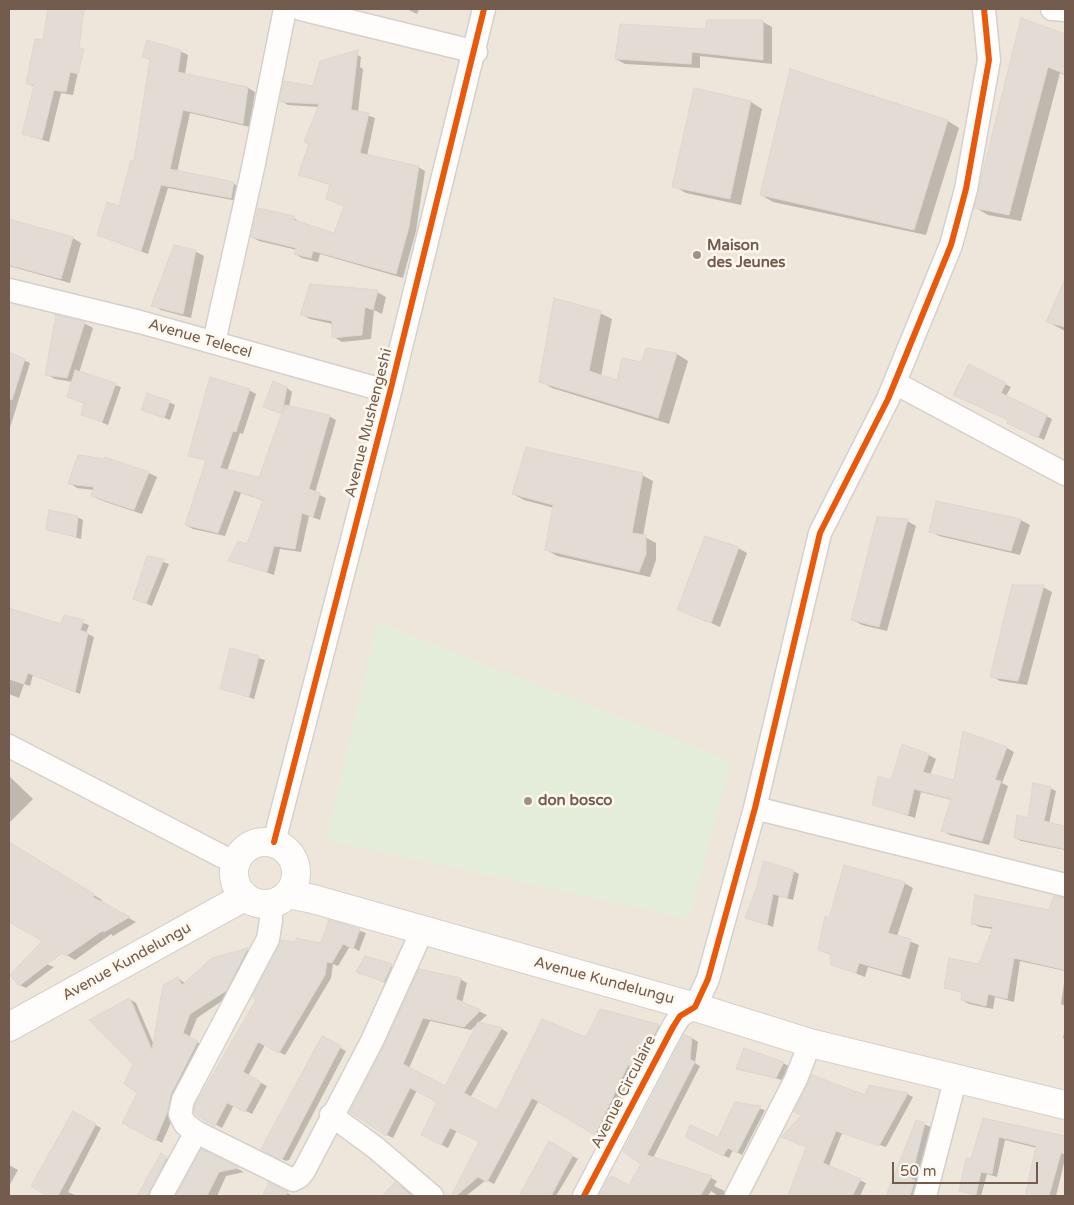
<!DOCTYPE html>
<style>
body{margin:0}
#map{position:relative;width:1074px;height:1205px;overflow:hidden;background:#f7f3ed;font-family:"Varela Round",sans-serif}
canvas{display:block}
.frame{position:absolute;inset:0;border:10px solid #735b4e;pointer-events:none}
.scale{position:absolute;left:892px;top:1162px;width:146px;height:22px;box-sizing:border-box;border:2px solid #735b4e;border-top:0;padding-left:6px;font-size:15px;line-height:18px;white-space:nowrap;color:#735b4e;-webkit-text-stroke:4px #fef8ef;paint-order:stroke}
</style>
<div id="map">
<canvas width="1074" height="1205"></canvas>
<div class="frame"></div>
<div class="scale">50 m</div>
</div>
<script>
const g = document.querySelector('canvas').getContext('2d');
g.lineJoin = 'round';
function fill(path, color) {
  g.fillStyle = color;
  g.fill(path, 'evenodd');
}
function shape(rows) {
  const path = new Path2D();
  for (const r of rows) {
    if (r.length === 3) {
      path.moveTo(r[0] + r[2], r[1]);
      path.arc(r[0], r[1], r[2], 0, 2 * Math.PI);
      continue;
    }
    path.moveTo(r[0], r[1]);
    for (let i = 2; i < r.length; i += 2) path.lineTo(r[i], r[i + 1]);
  }
  return path;
}
function stroke(path, color, width, dash) {
  g.strokeStyle = color;
  g.lineWidth = width;
  g.lineCap = dash ? 'butt' : 'round';
  g.setLineDash(dash || []);
  g.stroke(path);
}
function label(font, color, halo, rows, align = 'center') {
  g.font = font + ' "Varela Round",sans-serif';
  g.lineWidth = 5;
  g.setLineDash([]);
  g.textBaseline = 'middle';
  g.strokeStyle = halo;
  g.fillStyle = color;
  for (const [text, x, y, turn = 0] of rows) {
    g.save();
    g.translate(x, y);
    g.rotate((+turn || 0) * Math.PI / 180);
    g.textAlign = isNaN(turn) ? turn : align;
    if (halo) g.strokeText(text, 0, 0);
    g.fillText(text, 0, 0);
    g.restore();
  }
}
fill(shape([
 [9,9,1065,9,1065,1196,9,1196]
]), '#efe6db');
fill(shape([
 [377,622,731,761,689,919,326,840]
]), '#e4edd9');
fill(shape([
 [49,9,72,9,66,67,78,72,73,95,61,93,49,142,24,134,35,87,27,83,45,42],
 [406,9,419,9,417,14],
 [1022,20,1065,35,1065,75,1060,73,1021,221,988,215,976,208],
 [763,22,772,27,772,64,700,56,700,68,625,64,616,59,707,31],
 [180,51,188,55,185,74,248,88,255,92,250,127,190,113,177,172,233,183,240,188,238,201,168,188,148,254,98,235,120,207,135,163,151,60,144,56],
 [354,53,361,57,360,67,363,69,358,112,375,118,367,156,418,167,425,171,416,231,403,278,320,254,318,262,302,258,295,254,297,250,259,241,252,237,294,218,301,223,334,235,345,206,327,198,331,185,300,175,319,107,288,105,281,101,314,88],
 [791,71,948,121,959,128,926,235,773,202,761,195],
 [751,102,762,109,741,205,686,193,674,186],
 [9,220,73,238,81,243,70,283,9,266],
 [195,251,204,256,191,318,161,310,153,305],
 [1065,282,1065,331,1048,322],
 [377,292,386,297,382,314,374,310,371,339,342,342,334,337,333,324,310,319,301,314],
 [600,313,612,319,601,376,618,382,643,363,647,350,677,354,688,361,669,424,552,388,540,381],
 [84,323,93,328,79,373,121,387,108,425,82,414,85,404,68,397,73,382,55,379,46,374],
 [9,353,30,363,9,431],
 [970,366,1011,387,1006,396,1052,419,1044,440,1014,426],
 [287,388,292,392,289,407,329,416,336,420,315,493,326,498,320,520,309,516,301,552,280,549,274,575,230,560,247,546,264,501,241,493,225,536,193,529,186,525,207,461,190,455,249,390,256,394,243,434,240,433,227,471,259,479,283,414,270,409],
 [169,402,175,405,170,420,143,410],
 [149,473,157,477,142,514,100,500,92,496,94,490,77,488,69,483],
 [642,475,653,481,643,536,656,543,656,560,650,577,557,556,546,549,554,508,524,500,513,494],
 [936,503,1021,520,1030,525,1020,555,939,536,930,531],
 [77,517,83,520,81,539,48,529],
 [907,521,916,526,887,631,862,625,853,620],
 [738,548,747,553,720,627,679,609],
 [148,557,169,564,152,606,134,598],
 [1043,587,1052,592,1027,685,1000,681,992,676],
 [10,610,62,626,65,617,89,625,86,633,94,637,80,694,33,675,30,686,24,684,19,698,9,694],
 [231,650,265,660,254,699,222,688],
 [1007,748,1014,752,1002,783,1008,786,989,845,950,835,943,831,952,800,921,792,915,818,873,804,891,782,929,755,936,759,930,775,955,781],
 [9,776,33,799,9,823],
 [1050,788,1056,791,1049,824,1065,828,1065,850,1021,841,1015,838],
 [9,844,102,900,100,902,136,922,113,936,111,934,75,960,9,920],
 [793,871,799,874,793,900,779,896,773,927,746,917,758,890],
 [904,883,913,888,897,936,919,945,910,979,868,967,865,977,832,964,832,956,819,949,830,919],
 [1055,897,1065,901,1065,971,1020,961,1014,1002,995,997,993,1009,969,1004,962,1000,963,993,945,987,980,965,993,929,979,927,972,923,1050,911],
 [330,921,366,933,359,951,350,946,338,966,333,964,331,978,285,1055,265,1045,248,1076,267,1086,252,1114,234,1105,222,1128,197,1115,297,944,322,945],
 [248,950,254,953,232,994,197,1018,189,1038,204,1046,162,1143,124,1122,138,1092,130,999,136,1003,154,1045,178,978,186,984,212,960],
 [29,957,54,967,26,988,20,985],
 [366,957,401,970,393,986,358,972],
 [1065,976,1065,1006,1061,1004],
 [460,979,467,983,462,1003,487,1015,471,1030,430,1021,409,1068,446,1088,478,1024,502,1029,508,1033,470,1098,497,1112,587,1039,658,1025,664,1029,643,1071,635,1068,602,1138,539,1100,494,1184,486,1180,466,1196,453,1196,481,1142,457,1130,448,1148,429,1138,439,1102,417,1090,393,1138,387,1135,385,1047],
 [1065,1027,1065,1039,1063,1038],
 [322,1038,346,1051,289,1160,286,1161,268,1152],
 [692,1038,698,1042,695,1063,700,1066,653,1158,711,1178,717,1181,714,1186,727,1192,727,1196,718,1196,711,1191,708,1196,599,1196,609,1179,629,1187,643,1163],
 [783,1063,789,1066,782,1080,737,1069],
 [907,1094,913,1097,886,1147,842,1133,829,1166,866,1183,860,1196,788,1196,821,1110,866,1096],
 [736,1103,765,1110,742,1155,733,1150,729,1158,691,1139,718,1139],
 [73,1113,101,1128,68,1192,77,1196,49,1196,33,1185],
 [984,1120,1065,1137,1065,1159,1056,1196,1025,1196,1037,1148,1005,1140,997,1177,987,1174,981,1196,960,1191],
 [916,1121,931,1127,917,1182,916,1196,888,1196],
 [549,1143,578,1159,556,1196,525,1196,522,1194],
 [202,1151,244,1172,226,1176,217,1196,177,1196],
 [161,1155,174,1163,157,1196,138,1196],
 [9,1165,18,1170,9,1186],
 [395,1183,404,1188,413,1196,384,1196],
 [269,1184,293,1196,263,1196]
]), '#0003');
const building = shape([
 [48,9,84,9,79,48,84,49,78,74,70,72,66,92,54,90,42,139,22,134,34,85,26,84,35,39,43,40,48,9],
 [1021,18,1065,34,1065,74,1048,67,1009,215,974,208,1021,18],
 [707,20,763,20,763,60,692,52,691,64,615,59,620,24,705,29,707,20],
 [147,40,181,50,178,72,248,87,243,124,183,110,170,169,234,182,231,198,161,185,141,251,97,235,107,202,119,206,131,160,134,161,150,59,142,57,147,40],
 [358,50,351,110,369,113,360,153,419,166,409,227,396,274,313,251,311,258,294,254,296,248,251,237,258,208,294,216,294,220,334,233,344,206,326,199,330,184,298,175,309,144,304,142,319,104,280,102,284,81,313,86,320,61,358,50],
 [790,69,948,120,914,230,760,195,790,69],
 [694,88,751,101,730,199,672,187,694,88],
 [9,219,73,237,61,279,9,265,9,219],
 [174,245,196,250,183,314,151,306,174,245],
 [1065,279,1065,327,1046,322,1065,279],
 [310,284,378,290,373,310,365,307,362,335,332,338,332,321,300,315,310,284],
 [554,298,601,311,589,371,617,380,622,358,642,362,646,348,677,353,658,418,539,382,554,298],
 [56,315,85,322,67,378,45,375,56,315],
 [9,352,25,359,12,400,9,399,9,352],
 [969,364,1006,383,1001,393,1047,415,1038,438,1007,423,1008,420,953,395,969,364],
 [75,370,116,383,102,422,81,415,84,403,67,397,75,370],
 [210,377,250,389,236,432,233,431,220,468,259,477,285,405,330,415,309,489,320,493,313,517,302,513,295,549,274,546,267,572,228,561,238,541,247,544,263,500,234,490,218,533,185,525,206,460,188,456,210,377],
 [273,381,287,387,282,414,263,407,273,381],
 [147,393,170,401,164,418,141,410,147,393],
 [526,447,643,473,632,533,646,535,646,554,639,572,545,550,553,505,512,494,526,447],
 [78,455,105,459,105,457,149,472,134,510,91,496,94,487,68,484,78,455],
 [936,501,1021,519,1011,551,929,532,936,501],
 [49,510,78,516,76,537,46,530,49,510],
 [877,517,908,519,879,627,851,620,877,517],
 [705,536,739,547,711,623,677,610,705,536],
 [147,556,164,559,146,604,133,599,147,556],
 [1012,585,1044,585,1018,681,990,677,1012,585],
 [9,608,61,624,64,615,84,620,80,630,88,633,75,692,28,673,24,684,9,679,9,608],
 [230,648,259,656,249,697,220,689,230,648],
 [963,731,1007,747,995,780,1001,781,982,841,941,831,951,799,914,789,908,815,872,805,878,776,891,780,902,744,929,754,923,772,954,780,963,731],
 [1033,783,1051,787,1044,821,1065,826,1065,849,1014,838,1017,815,1028,818,1033,783],
 [9,842,94,894,93,897,130,917,104,932,102,931,66,956,62,953,19,986,10,975,42,941,9,922,9,842],
 [764,861,794,870,787,898,773,894,767,925,745,918,756,889,764,861],
 [844,865,905,882,888,933,911,939,901,975,859,963,856,973,831,965,830,954,818,950,825,916,829,918,844,865],
 [975,895,1049,910,1054,896,1065,898,1065,970,1014,958,1007,999,988,994,986,1006,961,1000,962,992,944,988,949,958,979,964,993,927,971,924,975,895],
 [329,920,360,929,353,949,343,944,332,963,327,962,325,975,279,1053,258,1042,243,1072,261,1082,245,1112,227,1103,215,1126,197,1116,194,1112,195,1105,256,1000,252,997,281,940,296,942,296,938,321,943,329,920],
 [248,948,226,991,190,1014,183,1033,198,1041,171,1094,167,1113,155,1141,122,1123,137,1093,124,1084,133,1064,89,1020,130,998,152,1050,163,985,178,977,182,985,212,958,248,948],
 [365,956,392,964,384,982,356,972,365,956],
 [419,969,461,978,456,999,481,1010,464,1027,423,1018,403,1064,445,1086,478,1022,502,1028,464,1093,497,1110,542,1019,586,1037,600,1009,658,1024,658,1027,636,1069,628,1065,595,1135,532,1098,487,1182,478,1177,456,1196,451,1196,479,1142,450,1128,441,1145,421,1135,437,1102,410,1088,386,1136,350,1112,384,1046,419,969],
 [684,1035,692,1037,690,1059,695,1062,647,1155,712,1176,700,1196,599,1196,609,1177,611,1178,612,1176,629,1185,641,1164,623,1152,684,1035],
 [322,1036,341,1046,283,1158,279,1159,261,1149,322,1036],
 [744,1048,784,1062,776,1078,736,1069,744,1048],
 [812,1075,865,1095,869,1085,908,1093,879,1146,836,1131,823,1163,861,1179,852,1196,788,1196,806,1147,781,1137,802,1115,794,1112,812,1075],
 [735,1102,761,1106,737,1153,728,1148,723,1156,685,1137,690,1125,718,1137,735,1102],
 [73,1111,96,1124,58,1196,47,1196,31,1186,73,1111],
 [983,1118,1065,1136,1065,1154,1061,1153,1049,1196,1025,1196,1036,1146,999,1137,992,1174,981,1172,976,1195,959,1191,966,1158,971,1159,983,1118],
 [916,1120,925,1123,911,1179,915,1180,910,1196,886,1196,916,1120],
 [549,1141,573,1155,551,1196,519,1196,549,1141],
 [201,1149,239,1168,219,1172,207,1196,176,1196,201,1149],
 [161,1153,167,1157,148,1196,137,1196,161,1153],
 [395,1182,412,1196,382,1196,395,1182],
 [269,1183,288,1192,285,1196,262,1196,269,1183]
]);
fill(building, '#e3dcd4');
stroke(building, '#dfd7d0', 1);
const street = shape([
 [301,9,476,52],
 [1052,9,1065,10],
 [9,290,140,322,390,392],
 [214,342,253,168,285,9],
 [895,383,1065,474],
 [9,746,235,863],
 [755,808,1065,885],
 [274,842,390,392,484,9],
 [270,904,271,920,268,939,183,1100,180,1114,185,1124,196,1132,293,1180,299,1177,304,1171,372,1041,422,931],
 [331,1115,376,1148,432,1196],
 [161,1196,196,1132],
 [584,1196,673,1027,680,1016,695,1007,708,979,755,808,820,533,888,399,951,245,966,189,989,60,984,9],
 [736,1196,796,1079,810,1043],
 [925,1196,956,1077]
]);
const secondary = shape([
 [265,873,31],
 [288,894,313,899,695,1007,810,1043,1065,1105],
 [9,1027,244,897]
]);
stroke(street, '#d6d0cb', 25);
stroke(secondary, '#d6d0ca', 30);
stroke(street, '#fefdfc', 22);
stroke(secondary, '#fefdfc', 28);
stroke(shape([
 [274,842,390,392,484,9],
 [584,1196,673,1027,680,1016,695,1007,708,979,755,808,820,533,888,399,951,245,966,189,989,60,984,9]
]), '#e8590c', 6);
for (const [x, y, r, color] of [
 [697,255,5,"#a19086"],
 [528,801,5,"#a19086"]
]) {
  const dot = new Path2D();
  dot.arc(x, y, r, 0, 2 * Math.PI);
  g.fillStyle = color;
  g.fill(dot);
  stroke(dot, '#fef8ef', 2);
}
label('bold 15px', '#735b4e', '#fef8ef', [
 ["Maison",707,246],
 ["des Jeunes",707,263],
 ["don bosco",538,801]
], 'left');
label('15px', '#735b4e', '#fef8ef', [
 ["Avenue Telecel",200,339,16],
 ["Avenue Mushengeshi",369,423,-76],
 ["Avenue Kundelungu",127,962,-29],
 ["Avenue Kundelungu",604,981,15],
 ["Avenue Circulaire",624,1092,-63]
]);
</script>
